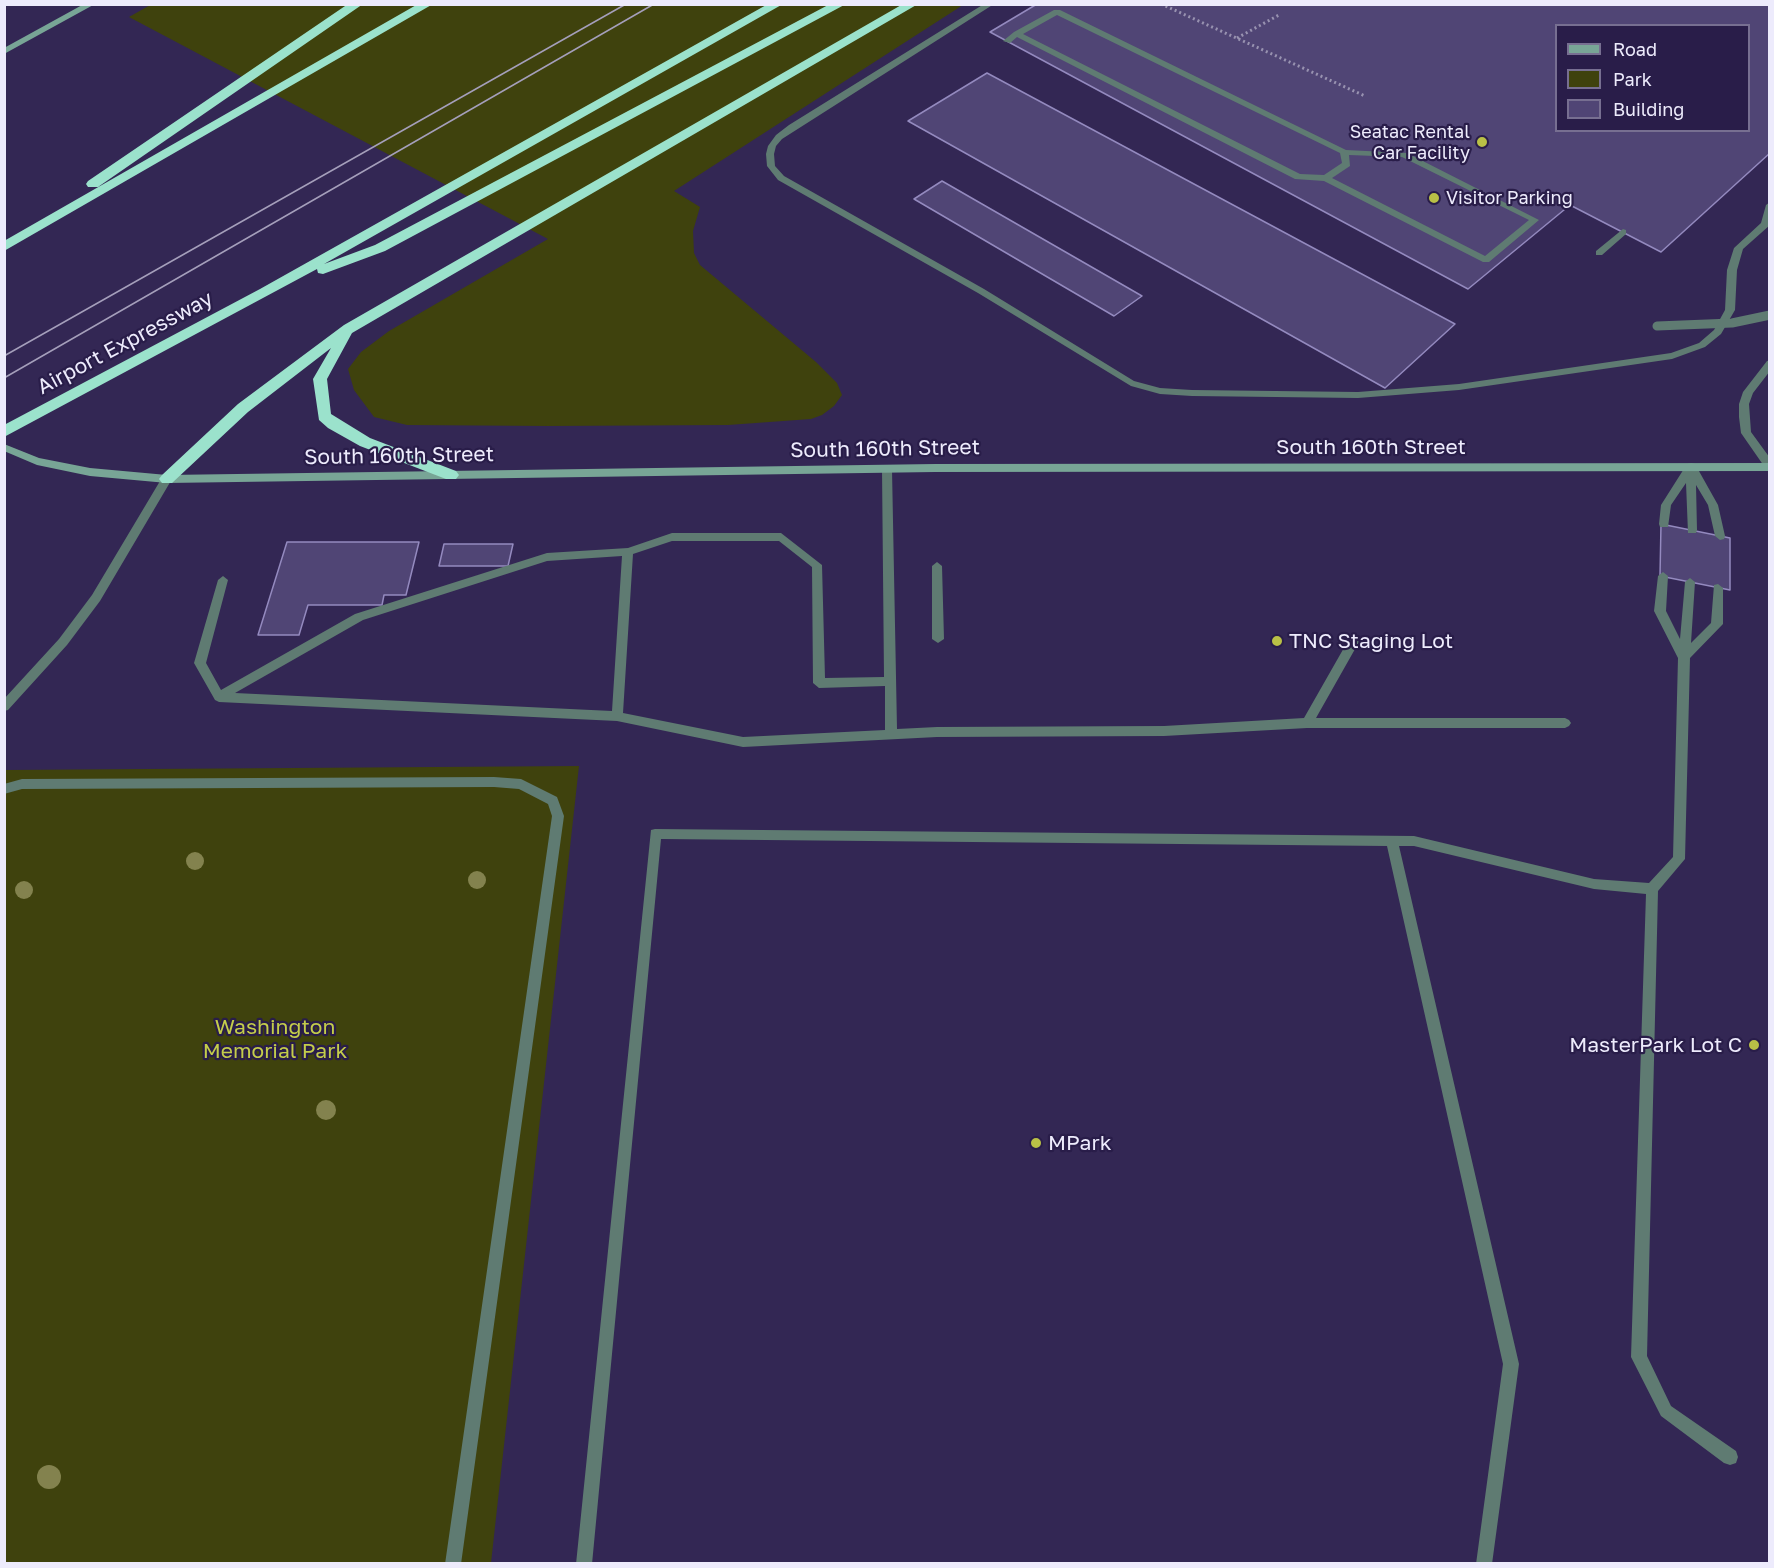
<!DOCTYPE html>
<style>
body{margin:0}
#map{position:relative;width:1774px;height:1568px;overflow:hidden;background:#332754;font-family:"Golos Text",sans-serif}
canvas{display:block}
.frame{position:absolute;inset:0;border:6px solid #edebfc;pointer-events:none}
.legend{position:absolute;left:1555px;top:24px;width:195px;height:108px;box-sizing:border-box;background:#291d49;border:2px solid #776f91;margin:0;padding:8px 10px;list-style:none;font-size:18px;color:#edebfc}
.legend li{display:flex;align-items:center;gap:12px;height:30px}
.legend b{width:30px;border:2px solid #776f91}
</style>
<div id="map">
<canvas width="1774" height="1568"></canvas>
<div class="frame"></div>
<ul class="legend">
<li><b style="height:8px;background:#78a596"></b>Road</li>
<li><b style="height:16px;background:#3f420d"></b>Park</li>
<li><b style="height:16px;background:#504575"></b>Building</li>
</ul>
</div>
<script>
const g = document.querySelector('canvas').getContext('2d');
g.lineJoin = 'round';
function fill(path, color) {
  g.fillStyle = color;
  g.fill(path, 'evenodd');
}
function shape(rows) {
  const path = new Path2D();
  for (const r of rows) {
    path.moveTo(r[0], r[1]);
    for (let i = 2; i < r.length; i += 2) path.lineTo(r[i], r[i + 1]);
  }
  return path;
}
function stroke(path, color, width, dash) {
  g.strokeStyle = color;
  g.lineWidth = width;
  g.lineCap = dash ? 'butt' : 'round';
  g.setLineDash(dash || []);
  g.stroke(path);
}
function label(font, color, halo, rows, align = 'center') {
  g.font = font + ' "Golos Text",sans-serif';
  g.lineWidth = 4.5;
  g.setLineDash([]);
  g.textBaseline = 'middle';
  g.strokeStyle = halo;
  g.fillStyle = color;
  for (const [text, x, y, turn = 0] of rows) {
    g.save();
    g.translate(x, y);
    g.rotate((+turn || 0) * Math.PI / 180);
    g.textAlign = isNaN(turn) ? turn : align;
    if (halo) g.strokeText(text, 0, 0);
    g.fillText(text, 0, 0);
    g.restore();
  }
}
fill(shape([
 [152,4,963,5,674,191,700,207,693,231,694,253,700,265,816,362,837,383,842,395,834,406,822,415,811,419,728,425,548,426,407,425,374,417,354,390,348,369,361,352,389,331,548,239,129,17],
 [579,766,491,1563,5,1563,4,770]
]), '#3f420d');
const building = shape([
 [1037,4,1770,4,1770,153,1661,252,1570,205,1468,289,990,32,1037,4],
 [1556,26,1748,26,1748,130,1556,130,1556,26],
 [987,73,1455,324,1385,388,908,121,987,73],
 [942,181,1142,296,1114,316,914,199,942,181],
 [1661,524,1730,538,1730,590,1660,576,1661,524],
 [287,542,419,542,406,595,384,595,382,605,308,605,299,635,258,635,287,542],
 [444,544,513,544,508,566,439,566,444,544]
]);
fill(building, '#504575');
stroke(building, '#948abf', 1.5);
stroke(shape([
 [1161,4,1365,96],
 [1237,38,1279,15]
]), '#9892b0', 3, [2, 3]);
fill(shape([
 [984,4,994,4,782,139,776,146,774,154,775,166,784,176,984,289,1134,381,1160,388,1192,390,1358,392,1459,384,1671,353,1699,343,1714,330,1725,310,1727,270,1734,248,1761,223,1766,205,1770,202,1770,225,1743,249,1737,270,1735,310,1721,334,1705,347,1672,359,1459,390,1358,398,1192,396,1160,394,1131,386,978,293,778,180,767,166,766,154,768,146,776,135,789,125,984,4],
 [1054,10,1060,10,1346,150,1407,153,1539,220,1489,262,1483,262,1324,181,1295,179,1017,37,1010,43,1003,41,1014,32,1054,10],
 [1057,15,1340,153,1342,163,1324,175,1300,174,1023,34,1057,15],
 [1349,155,1402,157,1529,220,1485,256,1332,178,1350,166,1349,155],
 [1623,229,1626,230,1626,234,1602,255,1596,255,1596,251,1623,229],
 [1770,360,1770,371,1753,393,1749,404,1751,432,1770,458,1770,470,1766,469,1741,433,1739,417,1739,404,1743,392,1767,361,1770,360],
 [1691,463,1695,464,1718,505,1725,536,1724,539,1720,540,1715,536,1708,505,1696,485,1697,530,1696,533,1688,533,1686,483,1671,505,1668,527,1660,527,1659,524,1661,505,1687,464,1691,463],
 [887,465,892,469,897,729,937,727,1164,726,1304,718,1349,639,1353,638,1359,642,1316,718,1565,718,1569,720,1571,723,1569,726,1565,728,1307,728,1164,736,937,737,743,747,617,721,219,702,215,700,194,663,218,580,223,576,228,580,206,663,221,690,355,614,547,553,628,548,672,533,781,533,822,565,825,678,884,677,882,469,887,465],
 [672,541,779,541,812,567,813,683,819,688,885,686,885,730,743,737,623,713,633,554,672,541],
 [622,556,612,711,235,693,363,620,547,561,622,556],
 [167,475,172,479,100,601,67,645,8,710,4,711,4,699,59,639,92,595,163,476,167,475],
 [937,562,942,566,944,639,938,643,932,639,932,566,937,562],
 [1663,572,1668,576,1666,611,1680,639,1685,582,1690,578,1695,582,1691,643,1711,623,1714,585,1718,584,1723,588,1723,624,1690,658,1685,859,1658,891,1647,1356,1671,1406,1736,1451,1738,1457,1736,1463,1730,1465,1724,1463,1661,1416,1631,1357,1646,894,1594,889,1414,846,1399,846,1519,1364,1492,1564,1476,1564,1503,1364,1387,846,661,839,592,1564,576,1564,651,830,655,829,1414,836,1594,879,1649,883,1673,857,1678,658,1654,611,1658,576,1663,572],
 [494,777,521,779,557,797,564,816,461,1564,445,1564,552,816,548,804,519,789,494,787,22,789,4,794,4,784,22,779,494,777]
]), '#5f7b72');
fill(shape([
 [84,4,95,4,4,54,4,48,84,4],
 [4,444,39,458,90,468,167,475,935,464,1770,463,1770,471,935,472,167,483,90,476,37,465,4,451,4,444]
]), '#78a596');
fill(shape([
 [348,4,363,4,98,187,88,187,86,184,88,181,348,4],
 [418,4,433,4,4,251,4,241,418,4],
 [768,4,783,4,324,264,375,245,830,4,846,4,385,251,323,274,318,273,317,269,4,437,4,425,260,289,768,4],
 [903,4,918,4,352,333,327,379,331,414,370,438,456,471,459,475,456,479,446,479,360,446,328,428,319,420,313,379,331,348,248,412,172,483,162,483,159,479,162,475,238,404,344,325,903,4]
]), '#9be2cc');
stroke(shape([
 [4,356,626,4],
 [4,378,654,4]
]), '#a59fbb', 1.5);
stroke(shape([
 [1657,326,1732,323,1770,315]
]), '#5f7b72', 9);
g.fillStyle = '#83824e';
for (const [x, y, r] of [
 [195,861,9],
 [477,880,9],
 [24,890,9],
 [326,1110,10],
 [49,1477,12]
]) {
  g.beginPath();
  g.arc(x, y, r, 0, 2 * Math.PI);
  g.fill();
}
for (const [x, y, r, color] of [
 [1482,142,6,"#b9c046"],
 [1434,198,6,"#b9c046"],
 [1277,641,6,"#b9c046"],
 [1754,1045,6,"#b9c046"],
 [1036,1143,6,"#b9c046"]
]) {
  const dot = new Path2D();
  dot.arc(x, y, r, 0, 2 * Math.PI);
  g.fillStyle = color;
  g.fill(dot);
  stroke(dot, '#291d49', 2);
}
label('18px', '#edebfc', '#291d49', [
 ["Seatac Rental",1470,132],
 ["Car Facility",1470,153],
 ["Visitor Parking",1446,198,"left"]
], 'right');
label('21px', '#edebfc', '#291d49', [
 ["Airport Expressway",125,343,-28],
 ["South 160th Street",1371,447],
 ["South 160th Street",885,449,-1],
 ["South 160th Street",399,456,-1]
]);
label('21px', '#edebfc', '#291d49', [
 ["TNC Staging Lot",1289,641],
 ["MasterPark Lot C",1742,1045,"right"],
 ["MPark",1048,1143]
], 'left');
label('21px', '#c4cd4a', '#291d49', [
 ["Washington",275,1027],
 ["Memorial Park",275,1051]
]);
</script>
